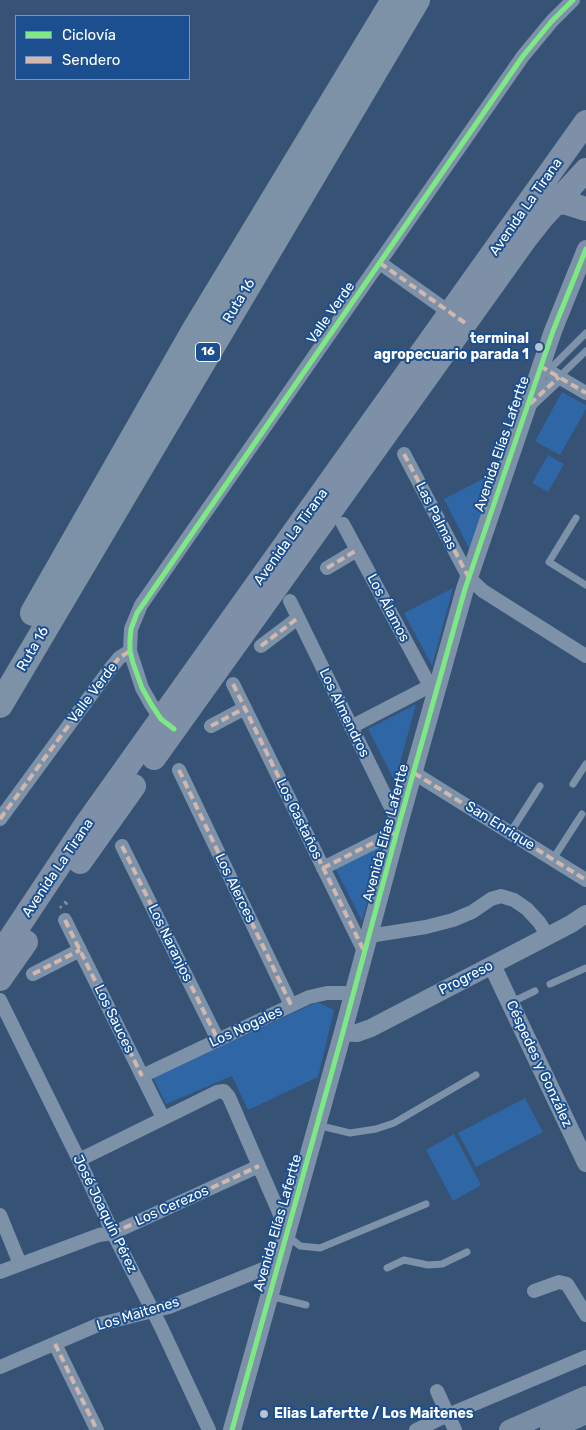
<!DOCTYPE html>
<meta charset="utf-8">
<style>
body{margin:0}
#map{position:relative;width:586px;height:1430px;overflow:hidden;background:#365274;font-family:Rubik,sans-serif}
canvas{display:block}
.legend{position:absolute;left:15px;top:15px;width:175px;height:65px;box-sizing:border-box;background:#1b4f8f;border:1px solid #7695bc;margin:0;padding:6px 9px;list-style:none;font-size:15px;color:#fff}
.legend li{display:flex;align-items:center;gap:10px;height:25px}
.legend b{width:25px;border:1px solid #7695bc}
</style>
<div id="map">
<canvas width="586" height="1430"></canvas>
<ul class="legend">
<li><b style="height:6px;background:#7ce984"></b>Ciclovía</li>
<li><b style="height:6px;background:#d1b7ad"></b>Sendero</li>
</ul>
</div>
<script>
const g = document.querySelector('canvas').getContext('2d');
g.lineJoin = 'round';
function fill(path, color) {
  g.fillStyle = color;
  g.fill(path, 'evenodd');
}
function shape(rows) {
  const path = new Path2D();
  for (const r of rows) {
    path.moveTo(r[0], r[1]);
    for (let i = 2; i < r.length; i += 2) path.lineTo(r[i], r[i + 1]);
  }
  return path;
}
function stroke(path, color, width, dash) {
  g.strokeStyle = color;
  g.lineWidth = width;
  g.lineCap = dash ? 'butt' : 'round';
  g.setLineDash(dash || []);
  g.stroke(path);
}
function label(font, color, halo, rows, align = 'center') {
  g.font = font + ' Rubik,sans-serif';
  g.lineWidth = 4;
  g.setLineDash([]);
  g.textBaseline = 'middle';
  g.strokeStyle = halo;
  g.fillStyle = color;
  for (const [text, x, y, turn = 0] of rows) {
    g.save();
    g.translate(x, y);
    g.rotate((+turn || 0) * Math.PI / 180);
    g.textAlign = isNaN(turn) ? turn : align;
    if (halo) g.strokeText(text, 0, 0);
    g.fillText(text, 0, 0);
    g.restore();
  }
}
fill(shape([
 [562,392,586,405,586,409,560,455,535,441],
 [548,455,564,464,548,492,532,483],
 [492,474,471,552,444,499],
 [453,588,432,666,404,613],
 [416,704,395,782,368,729],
 [383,843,362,921,335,868],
 [317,1002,334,1010,318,1077,248,1110,232,1076,166,1104,153,1078],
 [525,1098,543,1132,476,1167,458,1133],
 [454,1134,481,1185,453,1201,426,1150]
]), '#2f66a5');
stroke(shape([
 [60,908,67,900,66,908]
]), '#7d92a8', 2.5, [2.5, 4]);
stroke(shape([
 [548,371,586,333],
 [559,377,586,351],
 [576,518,549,562,586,585],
 [573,784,586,764],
 [510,833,540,786],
 [553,859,582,814],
 [550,984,586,968],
 [510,1003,535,991],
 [317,1125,350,1133,376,1129,394,1123,476,1075],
 [288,1236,300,1246,320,1248,426,1204],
 [387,1268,404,1260,428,1265,442,1264,467,1252],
 [270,1296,306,1305]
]), '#7d92a8', 7);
stroke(shape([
 [380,263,456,317],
 [540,366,586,393],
 [528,406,559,377],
 [404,454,469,578,483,591,586,656],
 [343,524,430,686,438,688],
 [327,568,357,550],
 [290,601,399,824],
 [261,646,298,618],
 [233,684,365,953],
 [164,722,161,719,151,704,142,688,130,651,131,629,141,605,523,56,552,21,573,0],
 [211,726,245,708],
 [351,727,430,686],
 [179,770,291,1005],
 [414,773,586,880],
 [0,819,110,669,119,658,130,651],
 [122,846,218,1040],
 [323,868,397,831],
 [65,920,163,1118],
 [369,936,426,927,453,920,472,912,491,899,501,896,514,900,527,909,539,922,548,936],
 [33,974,80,950],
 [0,1000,79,1160,113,1233,161,1327,209,1430],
 [142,1076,309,997,327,993,345,993,353,995],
 [79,1160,217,1092,224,1091,229,1097,281,1217,286,1235],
 [0,1215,20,1264],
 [0,1272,99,1235,113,1233,259,1166],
 [534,1291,559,1282,567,1284,586,1315],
 [55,1344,97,1430],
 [0,1367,100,1324,169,1307,278,1263],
 [437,1391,455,1430],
 [416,1430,448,1415,586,1357]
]), '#7d92a8', 14);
stroke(shape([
 [492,965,586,1163],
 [343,1032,357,1033,371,1028,571,924,586,914],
 [232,1430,343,1032,399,824,465,589,553,331,586,249]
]), '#7d92a8', 18);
stroke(shape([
 [509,1430,586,1396],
 [550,1430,586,1414]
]), '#798da4', 20);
stroke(shape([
 [556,202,567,203,586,209],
 [154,758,526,238,541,219,586,170],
 [80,862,134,786],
 [0,954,87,823,586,122],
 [0,979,26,942]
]), '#7e90a7', 24);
stroke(shape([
 [33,613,194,331,394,0],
 [0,705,417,0]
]), '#7e92a7', 26);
stroke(shape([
 [380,263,465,323],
 [540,366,586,393],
 [530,404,559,377],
 [404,454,469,578],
 [327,568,357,550],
 [261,646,298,618],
 [233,684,365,953],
 [211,726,245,708],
 [179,770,291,1005],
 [414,773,586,880],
 [0,819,110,669,119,658,130,651],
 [122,846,218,1040],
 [323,868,397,831],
 [65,920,142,1076],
 [33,974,80,950],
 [113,1233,259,1166],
 [55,1344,97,1430]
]), '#d1b7ad', 4, [8, 4]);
stroke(shape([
 [174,729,161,719,151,704,142,688,133,663,130,651,130,640,131,629,137,613,523,56,552,21,573,0],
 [232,1430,343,1032,399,824,465,589,553,331,586,249]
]), '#7ce984', 5);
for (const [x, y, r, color] of [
 [539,347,5,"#b9c2ce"],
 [264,1414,5,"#b9c2ce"]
]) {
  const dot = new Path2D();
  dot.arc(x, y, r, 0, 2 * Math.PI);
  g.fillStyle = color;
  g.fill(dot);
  stroke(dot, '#1b4f8f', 2);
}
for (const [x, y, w] of [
 [208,352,25]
]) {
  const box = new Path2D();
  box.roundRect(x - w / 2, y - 9.5, w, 19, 4);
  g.fillStyle = '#1b4f8f';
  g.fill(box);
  stroke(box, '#fff', 1);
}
label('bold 12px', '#fff', null, [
 ["16",208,352]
]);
label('14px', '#fff', '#1b4f8f', [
 ["Avenida La Tirana",526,207,-55],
 ["Ruta 16",239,301,-59],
 ["Valle Verde",331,313,-55],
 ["Avenida Elías Lafertte",502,444,-71],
 ["Las Palmas",436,516,63],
 ["Avenida La Tirana",291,537,-54],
 ["Los Álamos",388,608,62],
 ["Ruta 16",33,649,-60],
 ["Valle Verde",93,693,-53],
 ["Los Almendros",344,713,64],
 ["Los Castaños",299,819,64],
 ["San Enrique",500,826,32],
 ["Avenida Elías Lafertte",386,833,-75],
 ["Avenida La Tirana",58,868,-56],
 ["Los Alerces",235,888,64],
 ["Los Naranjos",170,943,64],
 ["Progreso",466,978,-27],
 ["Los Sauces",114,1019,64],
 ["Los Nogales",246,1027,-25],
 ["Céspedes y González",539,1064,65],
 ["Los Cerezos",172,1206,-24],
 ["José Joaquín Pérez",105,1214,64],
 ["Avenida Elías Lafertte",278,1223,-74],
 ["Los Maitenes",138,1314,-17]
]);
label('bold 14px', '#fff', '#1b4f8f', [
 ["terminal",529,339],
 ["agropecuario parada 1",529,355],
 ["Elias Lafertte / Los Maitenes",274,1414,"left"]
], 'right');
</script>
